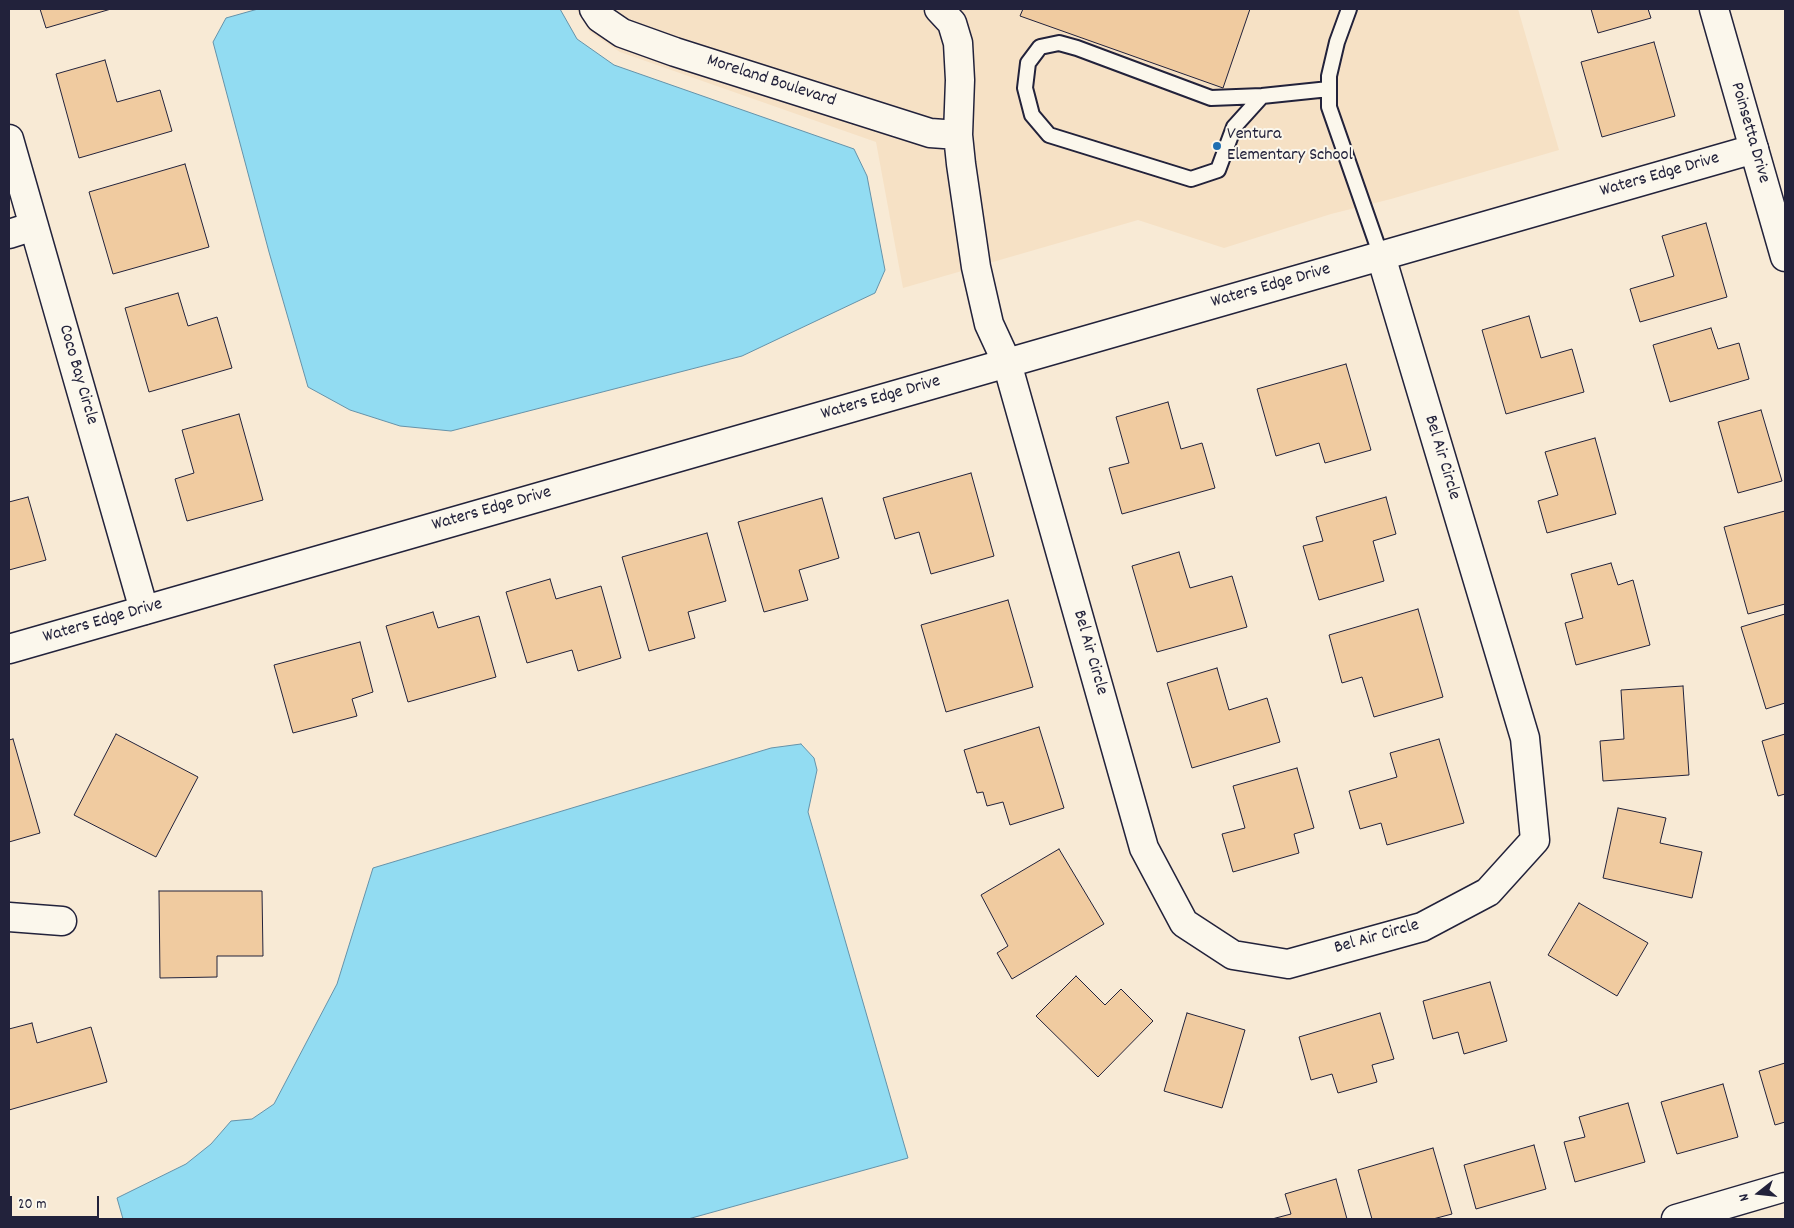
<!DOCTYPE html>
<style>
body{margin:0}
#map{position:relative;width:1794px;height:1228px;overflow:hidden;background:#f8ead5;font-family:Dekko,sans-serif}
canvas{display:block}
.frame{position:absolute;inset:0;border:10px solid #22223b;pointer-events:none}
.north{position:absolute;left:1734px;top:1168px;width:50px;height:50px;-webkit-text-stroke:4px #fbf7ec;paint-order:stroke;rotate:254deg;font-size:14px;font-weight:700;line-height:20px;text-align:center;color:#22223b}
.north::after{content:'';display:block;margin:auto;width:18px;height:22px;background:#22223b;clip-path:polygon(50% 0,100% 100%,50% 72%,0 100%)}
.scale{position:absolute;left:10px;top:1196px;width:89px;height:22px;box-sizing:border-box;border:2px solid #22223b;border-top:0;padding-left:6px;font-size:15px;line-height:18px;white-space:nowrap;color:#22223b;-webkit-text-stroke:4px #fbf7ec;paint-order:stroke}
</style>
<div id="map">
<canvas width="1794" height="1228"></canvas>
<div class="frame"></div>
<div class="north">N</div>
<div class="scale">20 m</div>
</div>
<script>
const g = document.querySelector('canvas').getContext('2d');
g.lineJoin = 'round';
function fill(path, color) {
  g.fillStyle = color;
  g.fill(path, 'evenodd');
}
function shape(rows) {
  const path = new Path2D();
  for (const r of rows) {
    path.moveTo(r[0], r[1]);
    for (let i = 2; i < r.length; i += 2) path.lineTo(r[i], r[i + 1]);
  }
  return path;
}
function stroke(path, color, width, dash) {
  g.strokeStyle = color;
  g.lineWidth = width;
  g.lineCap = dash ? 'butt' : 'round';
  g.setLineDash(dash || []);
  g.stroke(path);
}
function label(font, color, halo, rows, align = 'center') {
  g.font = font + ' Dekko,sans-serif';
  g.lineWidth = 4;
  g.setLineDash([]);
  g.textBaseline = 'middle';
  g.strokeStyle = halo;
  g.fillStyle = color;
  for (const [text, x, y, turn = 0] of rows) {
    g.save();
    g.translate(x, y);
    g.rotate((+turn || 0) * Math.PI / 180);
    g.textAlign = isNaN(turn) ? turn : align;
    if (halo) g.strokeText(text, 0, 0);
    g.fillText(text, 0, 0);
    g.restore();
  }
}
fill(shape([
 [576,9,1518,9,1559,150,1391,199,1331,214,1224,248,1138,220,903,288,876,142,620,52,590,32]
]), '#f6e1c5');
const water = shape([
 [258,9,560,9,577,39,614,65,854,149,867,176,885,270,875,293,742,356,451,431,400,426,350,410,308,387,269,252,213,42,226,18,258,9],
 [801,744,814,758,817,770,808,812,908,1158,688,1219,123,1219,117,1198,186,1164,211,1144,231,1121,252,1119,274,1104,337,984,373,868,771,748,801,744]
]);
fill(water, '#92dcf2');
stroke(water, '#6592a9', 1);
const building = shape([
 [40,9,111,9,46,28,40,9],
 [1023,9,1250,9,1223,88,1020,16,1023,9],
 [1591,9,1648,9,1651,18,1598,33,1591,9],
 [1654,42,1675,116,1602,137,1581,62,1654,42],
 [105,60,117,102,160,90,172,131,79,158,56,74,105,60],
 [185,164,209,247,113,274,89,192,185,164],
 [1706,223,1727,297,1640,322,1630,289,1674,276,1662,236,1706,223],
 [178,293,188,326,217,317,232,368,149,392,125,308,178,293],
 [1529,316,1541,358,1572,349,1584,392,1506,414,1482,330,1529,316],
 [1711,328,1718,349,1739,343,1749,379,1670,402,1653,345,1711,328],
 [1346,364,1371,450,1325,463,1319,443,1276,456,1257,389,1346,364],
 [1168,402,1181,449,1202,443,1215,488,1122,514,1109,468,1129,463,1116,417,1168,402],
 [1761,410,1782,481,1738,493,1718,422,1761,410],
 [239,414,263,500,187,521,175,479,194,473,182,430,239,414],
 [1595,438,1616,514,1547,533,1538,501,1558,495,1545,452,1595,438],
 [971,473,994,556,931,574,919,532,895,539,883,498,971,473],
 [28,497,46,560,9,570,9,502,28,497],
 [1386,497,1396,534,1373,541,1384,581,1319,600,1303,546,1323,541,1316,517,1386,497],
 [822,498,839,558,799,570,808,600,764,612,738,522,822,498],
 [1785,511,1785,604,1748,614,1724,527,1785,511],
 [707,533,726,601,688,612,695,638,649,651,622,557,707,533],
 [1179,552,1190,588,1232,576,1247,627,1157,652,1132,566,1179,552],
 [1611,563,1618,585,1633,580,1650,645,1576,665,1565,623,1583,618,1571,574,1611,563],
 [550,579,556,599,601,586,621,658,578,671,572,650,527,663,506,592,550,579],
 [1008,600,1033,687,946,712,921,625,1008,600],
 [1418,609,1443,697,1374,717,1362,677,1342,683,1329,635,1418,609],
 [433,612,438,628,479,616,496,677,408,702,386,626,433,612],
 [1785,614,1785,703,1766,709,1741,627,1785,614],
 [360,642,373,692,352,699,357,716,293,733,274,665,360,642],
 [1217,668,1229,710,1267,698,1280,742,1192,768,1167,683,1217,668],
 [1683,686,1689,775,1603,781,1600,741,1624,739,1621,690,1683,686],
 [1039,727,1064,808,1010,825,1003,802,987,806,983,792,977,793,964,750,1039,727],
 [116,734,198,777,156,857,74,815,116,734],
 [1785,734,1785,794,1778,796,1762,741,1785,734],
 [13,739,40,833,9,842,9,740,13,739],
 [1439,739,1464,823,1387,845,1381,823,1360,829,1349,791,1397,777,1390,753,1439,739],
 [1297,768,1314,828,1294,834,1299,853,1233,872,1222,834,1245,828,1233,786,1297,768],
 [1618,808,1666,818,1660,843,1702,852,1692,898,1603,878,1618,808],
 [1059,849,1104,924,1012,979,997,953,1008,946,981,895,1059,849],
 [159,891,262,891,263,956,217,956,217,977,160,978,159,891],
 [1579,903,1648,943,1617,996,1548,955,1579,903],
 [1076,976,1105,1005,1121,989,1153,1021,1098,1077,1036,1016,1076,976],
 [1490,982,1507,1041,1464,1054,1458,1032,1433,1039,1423,1001,1490,982],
 [1187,1013,1245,1030,1222,1108,1164,1091,1187,1013],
 [1380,1013,1394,1059,1372,1065,1377,1082,1338,1093,1332,1074,1311,1080,1299,1037,1380,1013],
 [32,1023,37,1043,91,1027,107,1082,9,1110,9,1029,32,1023],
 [1785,1063,1785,1122,1775,1125,1759,1071,1785,1063],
 [1723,1084,1738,1137,1677,1154,1661,1102,1723,1084],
 [1628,1103,1645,1162,1575,1182,1564,1142,1585,1137,1579,1117,1628,1103],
 [1534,1145,1546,1189,1476,1209,1464,1165,1534,1145],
 [1433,1148,1452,1214,1433,1219,1372,1219,1358,1170,1433,1148],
 [1336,1179,1347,1219,1272,1219,1291,1214,1285,1194,1336,1179]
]);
fill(building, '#f0cba0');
stroke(building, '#22223b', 1);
const service = shape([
 [1349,9,1337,42,1329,76,1329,107,1381,256],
 [1262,96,1234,127,1218,170,1191,179,1049,135,1032,115,1025,88,1028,63,1040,47,1059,43,1077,48,1211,98,1262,96,1329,89]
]);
const minor = shape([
 [594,9,600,18,622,33,675,52,930,133,958,135],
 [939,9,952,23,958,43,960,80,958,135,961,164,976,267,989,324,1007,363,1144,848,1184,923,1233,955,1288,964,1422,927,1488,892,1535,840,1525,738,1381,256],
 [1714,9,1754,149],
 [9,139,144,610],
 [9,234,34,226],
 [9,917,62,921],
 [1676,1219,1785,1187]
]);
const tertiary = shape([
 [9,649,1754,149,1785,257]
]);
stroke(service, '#22223b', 18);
stroke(minor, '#22223b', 31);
stroke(tertiary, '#22223b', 31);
stroke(service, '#fbf7ec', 14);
stroke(minor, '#fbf7ec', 28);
stroke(tertiary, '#fbf7ec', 28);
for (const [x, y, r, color] of [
 [1217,146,5,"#1f6fb2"]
]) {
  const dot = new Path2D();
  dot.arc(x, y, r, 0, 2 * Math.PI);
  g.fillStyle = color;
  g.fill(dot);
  stroke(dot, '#fbf7ec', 2);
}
label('18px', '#22223b', '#fbf7ec', [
 ["Moreland Boulevard",771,82,18],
 ["Poinsetta Drive",1749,133,74],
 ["Waters Edge Drive",1660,176,-16],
 ["Waters Edge Drive",1271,287,-16],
 ["Coco Bay Circle",77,375,74],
 ["Waters Edge Drive",881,399,-16],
 ["Bel Air Circle",1441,458,73],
 ["Waters Edge Drive",492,510,-16],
 ["Waters Edge Drive",103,622,-16],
 ["Bel Air Circle",1089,653,74],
 ["Bel Air Circle",1377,938,-16]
]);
label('18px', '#22223b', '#fbf7ec', [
 ["Ventura",1227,136],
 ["Elementary School",1227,157]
], 'left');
</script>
